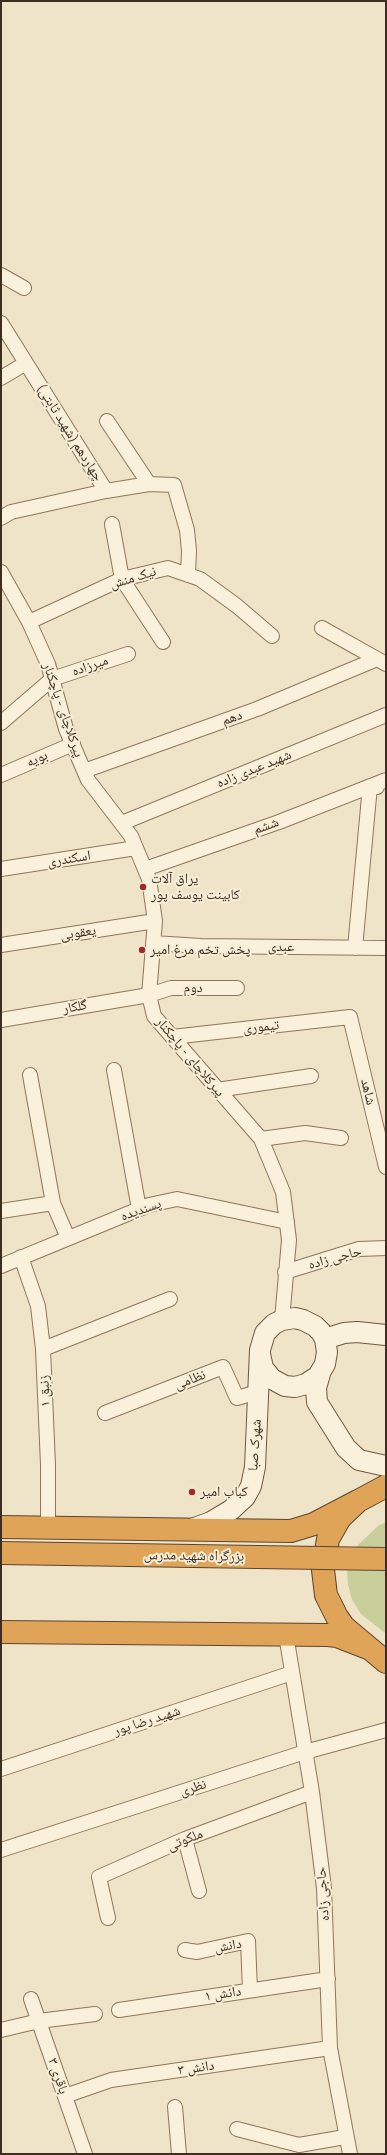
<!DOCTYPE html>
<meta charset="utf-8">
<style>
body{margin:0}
#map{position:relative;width:387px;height:2155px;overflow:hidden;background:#f0e4c8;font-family:"Zilla Slab",serif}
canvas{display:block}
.frame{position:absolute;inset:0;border:2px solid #3d2e20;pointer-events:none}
</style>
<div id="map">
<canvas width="387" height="2155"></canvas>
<div class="frame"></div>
</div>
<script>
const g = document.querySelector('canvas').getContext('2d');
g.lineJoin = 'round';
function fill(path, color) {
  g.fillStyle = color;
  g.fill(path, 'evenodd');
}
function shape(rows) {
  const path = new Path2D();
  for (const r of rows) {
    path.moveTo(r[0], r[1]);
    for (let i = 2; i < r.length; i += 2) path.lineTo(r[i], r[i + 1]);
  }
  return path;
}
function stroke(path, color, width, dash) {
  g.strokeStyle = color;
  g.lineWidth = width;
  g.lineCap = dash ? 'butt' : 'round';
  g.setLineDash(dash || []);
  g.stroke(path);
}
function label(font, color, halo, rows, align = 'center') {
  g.font = font + ' "Zilla Slab","Noto Naskh Arabic",serif';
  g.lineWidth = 4;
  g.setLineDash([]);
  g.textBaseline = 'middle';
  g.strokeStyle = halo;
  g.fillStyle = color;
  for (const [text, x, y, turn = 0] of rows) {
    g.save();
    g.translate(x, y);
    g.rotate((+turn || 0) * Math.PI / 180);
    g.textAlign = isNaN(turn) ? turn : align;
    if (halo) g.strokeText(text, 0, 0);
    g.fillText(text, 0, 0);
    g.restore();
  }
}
fill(shape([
 [386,1522,386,1634,361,1614,352,1600,348,1585,347,1569,350,1557,358,1545,378,1526]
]), '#c9cf9b');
const street = shape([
 [1,275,24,288],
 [1,323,26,363],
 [1,378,26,363,106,491,149,484],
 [107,421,149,484,174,485,187,530,189,551,188,575],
 [1,518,11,512,106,491],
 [112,524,122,579,163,642],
 [1,572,29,622,48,664,66,729,88,780,131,836,149,879,155,921,149,995,154,1016,261,1139,283,1192,289,1240,282,1320],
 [29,622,122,579,168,568,200,579,237,606,272,636],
 [322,628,386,664],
 [1,723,52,679,128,654],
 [84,771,257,709,377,659],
 [1,775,73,744],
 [122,823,386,715],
 [1,869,136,848],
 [145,869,279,822,386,780],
 [153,943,201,946,386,948],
 [1,945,155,921],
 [355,948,370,786,377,787],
 [1,1020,149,995,171,988,237,988],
 [172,1037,350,1017,386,1167],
 [114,1070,139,1209],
 [30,1075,53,1203,68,1238],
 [217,1090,311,1076],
 [261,1139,305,1133,341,1138],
 [1,1211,53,1203],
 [21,1257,38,1306,43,1349,48,1465,48,1527],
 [1,1266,149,1205,177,1199,287,1222],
 [285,1272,359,1249,386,1248],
 [43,1349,170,1299],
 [105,1413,223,1367,237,1398,258,1392],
 [286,1635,312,1792,324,1888,330,2048,350,2154],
 [1,1769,292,1673],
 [185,1839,199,1891],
 [1,1850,305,1752,386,1730],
 [108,1918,99,1877,185,1839,312,1792],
 [185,1950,197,1952,248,1941,250,1990],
 [31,1999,85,2154],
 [119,2010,328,1979],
 [1,2030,39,2021,95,2014],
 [65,2096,111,2080,330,2048],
 [175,2107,179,2154],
 [237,2129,299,2145,345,2137]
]);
const secondary = shape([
 [325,1339,344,1333,357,1332,386,1335],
 [320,1374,316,1388,317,1402,346,1448,359,1460,386,1466],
 [192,1529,211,1522,231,1510,245,1497,251,1486,255,1467,260,1350,265,1333,274,1324,282,1320,295,1318,303,1320,315,1326,321,1332,325,1339,327,1352,325,1364,318,1376,306,1384,295,1387,285,1386,272,1379,263,1368,260,1354]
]);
const highway = shape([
 [386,1486,358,1501,340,1518,328,1539,323,1570,326,1595,337,1617,344,1627,386,1662],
 [1,1527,291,1531,314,1524,358,1501],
 [1,1632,328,1635,337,1636,368,1648]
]);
stroke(street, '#8d765c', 16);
stroke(secondary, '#6f573f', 22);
stroke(highway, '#5b4430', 24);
stroke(street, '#faf1dc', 14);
stroke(secondary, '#faf1dc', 20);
stroke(highway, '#e0a458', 22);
const highwayBridge = shape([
 [1,1553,386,1559]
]);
stroke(highwayBridge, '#5b4430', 24, []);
stroke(highwayBridge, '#e0a458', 22);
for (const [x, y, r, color] of [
 [143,887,4,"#9e2a2b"],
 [142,950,4,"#9e2a2b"],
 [192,1492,4,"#9e2a2b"]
]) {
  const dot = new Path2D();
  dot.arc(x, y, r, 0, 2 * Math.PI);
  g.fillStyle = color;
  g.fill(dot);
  stroke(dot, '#f7eed8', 1.5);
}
label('14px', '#3d2e20', '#f7eed8', [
 ["چهاردهم (شهید ثابتی)",70,433,58],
 ["نیک منش",133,578,-17],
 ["میرزاده",90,666,-19],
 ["پیرکلاچای - پاچکنار",63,710,71],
 ["دهم",232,718,-20],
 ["بویه",37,759,-24],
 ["شهید عبدی زاده",254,769,-22],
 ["ششم",266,826,-20],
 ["اسکندری",69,859,-9],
 ["یعقوبی",78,933,-9],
 ["عبدی",281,947,1],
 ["دوم",193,988],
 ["گلکار",75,1007,-10],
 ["تیموری",261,1027,-6],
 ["پیرکلاچای - پاچکنار",190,1057,50],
 ["شاهد",368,1092,77],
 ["پسندیده",141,1210,-19],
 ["حاجی زاده",335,1258,-15],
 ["نظامی",190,1380,-21],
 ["زنبق ۱",45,1391,-93],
 ["شهرک صبا",255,1445,-86],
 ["بزرگراه شهید مدرس",194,1556,1],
 ["شهید رضا پور",147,1721,-18],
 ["نظری",193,1788,-18],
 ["ملکوتی",185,1840,-22],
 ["حاجی زاده",323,1894,-94],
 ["دانش",228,1946,-10],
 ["دانش ۱",223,1994,-9],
 ["دانش ۳",196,2068,-8],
 ["باقری ۳",58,2076,71]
]);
label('14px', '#3d2e20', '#f7eed8', [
 ["یراق آلات",151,879],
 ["کابینت یوسف پور",151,895],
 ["پخش تخم مرغ امیر",150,950],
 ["کباب امیر",200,1492]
], 'left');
</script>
